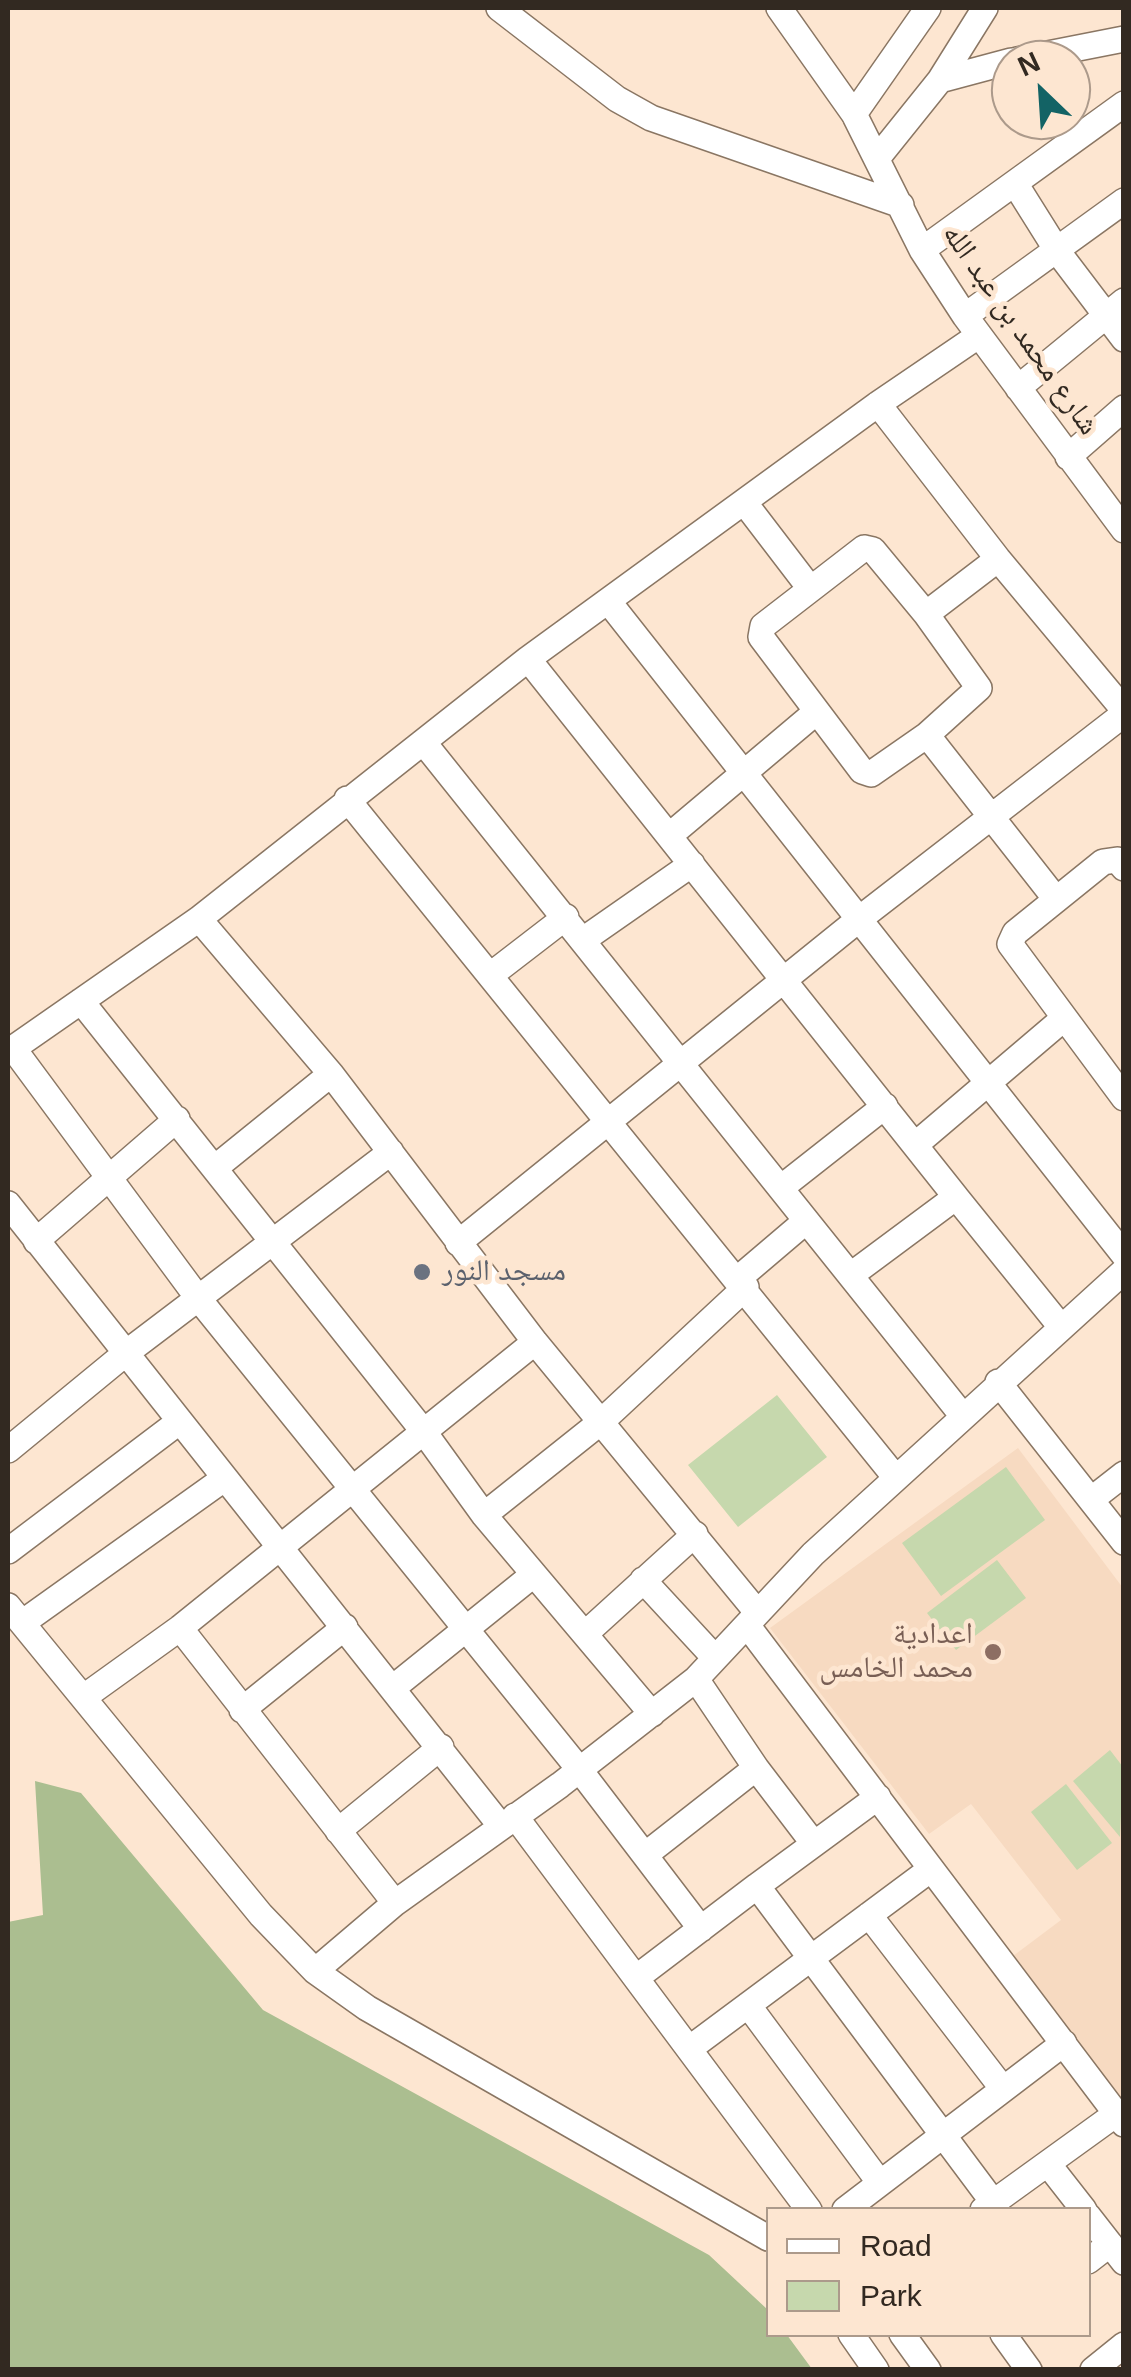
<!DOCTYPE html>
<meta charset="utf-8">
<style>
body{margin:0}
#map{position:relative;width:1131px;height:2377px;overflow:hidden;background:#fde6d1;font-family:Helvetica,sans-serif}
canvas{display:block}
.frame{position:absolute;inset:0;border:10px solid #322921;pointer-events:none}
.legend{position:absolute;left:766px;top:2207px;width:325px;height:130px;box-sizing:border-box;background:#fde6d1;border:2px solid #ac9a8b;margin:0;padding:12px 18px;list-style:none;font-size:30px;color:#322921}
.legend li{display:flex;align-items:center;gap:20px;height:50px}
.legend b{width:50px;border:2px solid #ac9a8b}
.north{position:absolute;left:991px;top:40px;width:100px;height:100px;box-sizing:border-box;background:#fde6d1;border:2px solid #ac9a8b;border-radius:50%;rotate:335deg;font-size:28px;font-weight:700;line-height:40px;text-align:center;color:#322921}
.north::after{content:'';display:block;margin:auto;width:35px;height:45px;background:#136365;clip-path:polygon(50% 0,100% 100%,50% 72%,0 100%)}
</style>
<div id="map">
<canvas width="1131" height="2377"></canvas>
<div class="frame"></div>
<ul class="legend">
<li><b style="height:12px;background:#fff"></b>Road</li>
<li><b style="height:28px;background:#c6d8ad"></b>Park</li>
</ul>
<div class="north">N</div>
</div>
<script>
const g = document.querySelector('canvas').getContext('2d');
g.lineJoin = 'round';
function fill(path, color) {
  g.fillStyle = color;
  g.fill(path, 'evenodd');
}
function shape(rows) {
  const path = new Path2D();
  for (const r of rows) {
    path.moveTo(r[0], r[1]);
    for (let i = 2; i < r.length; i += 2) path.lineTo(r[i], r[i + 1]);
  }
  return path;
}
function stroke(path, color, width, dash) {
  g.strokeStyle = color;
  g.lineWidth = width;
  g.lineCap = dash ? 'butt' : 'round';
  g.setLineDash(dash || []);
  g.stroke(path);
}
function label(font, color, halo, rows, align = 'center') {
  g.font = font + ' Helvetica,"Noto Naskh Arabic",sans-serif';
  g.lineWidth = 9;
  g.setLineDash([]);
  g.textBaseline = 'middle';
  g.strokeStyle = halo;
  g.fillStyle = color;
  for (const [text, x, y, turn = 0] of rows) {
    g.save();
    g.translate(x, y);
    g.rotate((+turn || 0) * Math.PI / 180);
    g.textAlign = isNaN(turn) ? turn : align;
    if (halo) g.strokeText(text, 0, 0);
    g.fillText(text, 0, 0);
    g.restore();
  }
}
fill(shape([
 [1018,1448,1123,1588,1123,2103,1013,1956,1061,1920,971,1804,929,1834,770,1628]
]), '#f7dac1');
fill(shape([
 [777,1395,827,1457,738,1527,688,1465],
 [1006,1467,1045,1520,941,1596,902,1543],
 [997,1560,1026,1598,956,1650,927,1613],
 [1110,1750,1123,1767,1120,1837,1073,1781],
 [1066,1784,1112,1843,1077,1870,1031,1812]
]), '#c6d8ad');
fill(shape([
 [35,1781,81,1793,263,2010,709,2255,768,2310,768,2334,787,2335,812,2369,8,2369,8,1922,43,1915]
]), '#abbe90');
const minor = shape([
 [499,8,617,99,651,118,901,205],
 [779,8,854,114,922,250,965,316,1124,530],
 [1017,60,1124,39],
 [940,80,1011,61],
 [854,114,928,8],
 [879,156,940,80,985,8],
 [1016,185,1058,252,1124,339],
 [922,250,1124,104],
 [965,316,1124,201],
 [1018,388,1124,301],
 [878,404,998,559,1124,710],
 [1068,457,1124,408],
 [744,502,809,587],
 [864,548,873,550,926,614,979,688,927,735,871,774,862,771,761,637,763,626,864,548],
 [608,601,1124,1255],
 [926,614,998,559],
 [528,659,956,1197],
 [927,735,1055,898],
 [424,743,962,1415],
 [347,799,896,1478],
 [669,836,815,713],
 [1124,868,1117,860,1103,862,1015,933,1010,944,1124,1098],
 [199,919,331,1074,535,1342,757,1612],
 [583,940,692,864],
 [492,974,566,917],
 [81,1001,424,1432,484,1515,652,1714],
 [13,1048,198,1298,579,1769,701,1929],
 [8,1052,199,919,528,659,878,404,978,336],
 [915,1145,1062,1020],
 [216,1167,331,1074],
 [782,1187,885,1106],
 [8,1204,500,1825],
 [36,1241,177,1119],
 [458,1243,858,920,1124,714],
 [851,1275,956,1197,1061,1327],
 [739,1278,806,1221],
 [998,1382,1124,1542],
 [8,1450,126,1353,391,1152],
 [1092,1499,1124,1474],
 [484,1515,602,1421,746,1287],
 [8,1551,180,1421],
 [643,1580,715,1658],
 [8,1606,261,1915,315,1971,367,2008,768,2238],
 [22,1623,225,1478],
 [747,1625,1124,2124],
 [180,1628,395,1903],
 [585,1634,695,1534],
 [394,1687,533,1575],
 [84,1697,180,1628,535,1342],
 [242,1710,345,1627],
 [756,1768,814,1844],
 [878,1797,757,1886,993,2202],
 [515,1816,809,2210],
 [338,1831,441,1747],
 [645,1855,756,1768,696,1679],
 [869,1915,1003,2089],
 [315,1971,395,1903,560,1785,696,1679,813,1554,1124,1271],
 [636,1978,757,1886],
 [748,2005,880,2183],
 [689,2049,931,1869],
 [1048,2164,1084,2210],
 [845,2210,1064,2043],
 [983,2210,1116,2114],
 [1088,2216,1124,2262],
 [1088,2261,1110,2244],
 [851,2334,876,2370],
 [902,2334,928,2370],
 [1003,2334,1029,2370],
 [1093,2370,1124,2345]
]);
stroke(minor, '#8a7663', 28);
stroke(minor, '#fff', 25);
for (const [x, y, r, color] of [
 [422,1272,10,"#6b7280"],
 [993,1652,10,"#8d6e63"]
]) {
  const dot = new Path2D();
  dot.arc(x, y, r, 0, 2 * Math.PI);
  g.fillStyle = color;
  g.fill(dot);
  stroke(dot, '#fde6d1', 4);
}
label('30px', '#322921', '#fde6d1', [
 ["شارع محمد بن عبد الله",1020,330,55]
]);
label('30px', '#5b616d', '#fde6d1', [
 ["مسجد النور",442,1272]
], 'left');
label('30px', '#785e54', '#fde6d1', [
 ["اعدادية",973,1635],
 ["محمد الخامس",973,1669]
], 'right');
</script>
